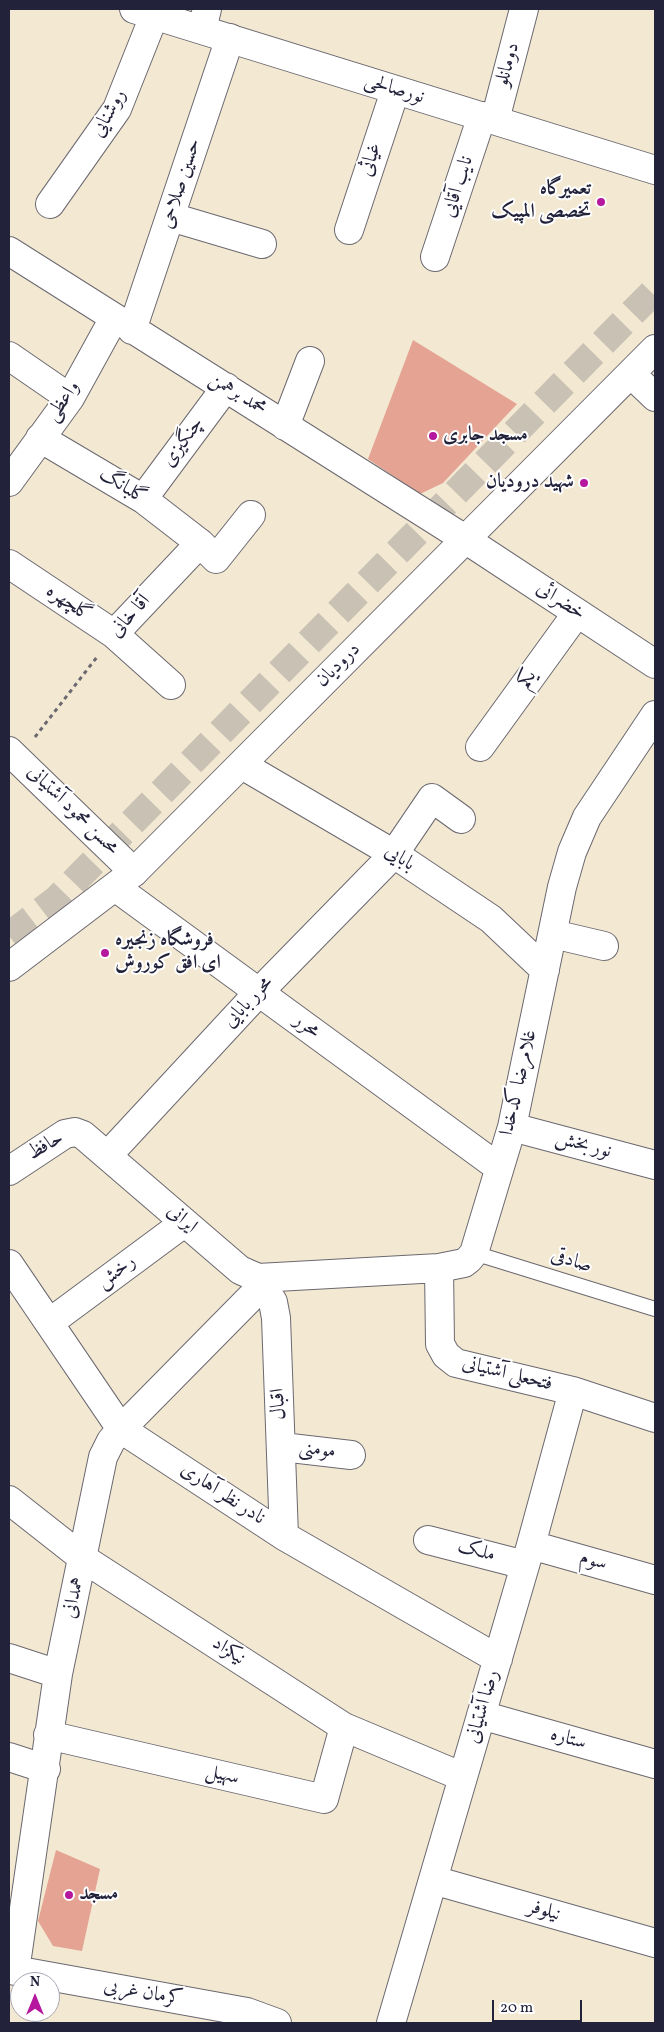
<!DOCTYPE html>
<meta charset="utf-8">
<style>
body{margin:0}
#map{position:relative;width:664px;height:2032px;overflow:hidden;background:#f3e9d2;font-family:Vollkorn,serif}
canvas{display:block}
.frame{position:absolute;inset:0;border:10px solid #22223b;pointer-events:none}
.north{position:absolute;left:10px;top:1972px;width:50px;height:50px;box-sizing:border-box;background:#fff;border:1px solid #a7a7b1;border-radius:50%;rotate:0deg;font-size:14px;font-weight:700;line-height:20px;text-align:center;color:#22223b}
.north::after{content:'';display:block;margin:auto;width:18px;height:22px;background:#b5179e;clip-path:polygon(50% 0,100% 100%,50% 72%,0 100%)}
.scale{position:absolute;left:492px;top:2000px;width:90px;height:22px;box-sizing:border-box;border:2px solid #22223b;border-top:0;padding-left:6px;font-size:15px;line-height:18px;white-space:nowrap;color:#22223b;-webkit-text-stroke:4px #fff;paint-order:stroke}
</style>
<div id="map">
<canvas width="664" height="2032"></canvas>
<div class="frame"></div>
<div class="north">N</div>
<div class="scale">20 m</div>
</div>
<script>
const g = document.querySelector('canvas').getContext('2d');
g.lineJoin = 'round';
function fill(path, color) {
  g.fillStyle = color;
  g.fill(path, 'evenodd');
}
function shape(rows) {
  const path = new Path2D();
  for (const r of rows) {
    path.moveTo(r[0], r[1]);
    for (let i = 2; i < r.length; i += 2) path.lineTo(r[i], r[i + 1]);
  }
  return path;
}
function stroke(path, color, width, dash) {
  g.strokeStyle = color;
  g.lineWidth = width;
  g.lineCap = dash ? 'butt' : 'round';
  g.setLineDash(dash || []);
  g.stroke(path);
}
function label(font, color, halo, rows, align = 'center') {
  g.font = font + ' Vollkorn,Amiri,serif';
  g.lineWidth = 4;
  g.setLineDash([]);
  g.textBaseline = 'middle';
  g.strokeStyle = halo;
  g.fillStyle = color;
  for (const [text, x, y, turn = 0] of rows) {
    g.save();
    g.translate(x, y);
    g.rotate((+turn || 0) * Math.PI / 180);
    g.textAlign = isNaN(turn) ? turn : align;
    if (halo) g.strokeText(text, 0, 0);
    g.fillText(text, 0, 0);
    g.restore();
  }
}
fill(shape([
 [413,340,517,404,443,483,420,494,368,459],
 [56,1850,100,1869,82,1951,53,1946,38,1921]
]), '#e5a394');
stroke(shape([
 [9,936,57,899,655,290]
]), '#c9c1b4', 28, [28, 14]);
const service = shape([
 [474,1253,655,1309]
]);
const minor = shape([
 [202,29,207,9],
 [495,120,524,9],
 [50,204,117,109,154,16],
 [171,217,262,244],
 [349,230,395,91],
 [9,251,465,539,655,664],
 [435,257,482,116],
 [132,330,230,38],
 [9,356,70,398],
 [631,374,655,397],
 [285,426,310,361],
 [40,438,143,499,200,543],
 [9,482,70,398,114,318],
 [143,499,226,387],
 [9,564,114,634,171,685],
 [114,634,200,543,216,559,251,515],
 [480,747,577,613],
 [9,751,134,872],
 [242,765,394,854,491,919,545,970],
 [115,887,498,1167],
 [553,934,604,946],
 [512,1127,655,1165],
 [108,1155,259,992,394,854,432,798,461,819],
 [9,1171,65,1134,75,1132,83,1135,240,1270,258,1278,439,1268,464,1263,469,1259,474,1253,512,1127,562,887,572,852,587,817,655,715],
 [9,1264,121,1429,284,1536,498,1659],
 [439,1268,440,1344,446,1355,456,1363,573,1391,655,1418],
 [258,1278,273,1302,276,1318,284,1536],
 [49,1323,184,1223],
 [282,1447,351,1455],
 [9,1500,84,1559,344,1727,463,1777],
 [428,1540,525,1565],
 [531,1545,655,1580],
 [9,1658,58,1674],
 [481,1715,655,1764],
 [48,1735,324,1799,344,1727],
 [9,1757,46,1769],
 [433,1880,655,1943],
 [9,1969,247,2012,277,2023],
 [15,1971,58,1674,103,1457,111,1441,121,1429,262,1286],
 [391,2023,531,1545,573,1391]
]);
const secondary = shape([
 [134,9,655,170],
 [9,967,134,872,655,349]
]);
stroke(service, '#6b6870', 16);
stroke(minor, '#6b6870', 30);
stroke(secondary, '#6b6870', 30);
stroke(shape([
 [35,737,97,657]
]), '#6b6870', 3, [4, 4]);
stroke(service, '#fff', 14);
stroke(minor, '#fff', 28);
stroke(secondary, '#fff', 28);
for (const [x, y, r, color] of [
 [601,202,5,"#b5179e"],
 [433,436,5,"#b5179e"],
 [584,483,5,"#b5179e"],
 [105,953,5,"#b5179e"],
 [69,1895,5,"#b5179e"]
]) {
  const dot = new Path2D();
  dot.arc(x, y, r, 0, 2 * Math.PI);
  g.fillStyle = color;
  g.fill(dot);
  stroke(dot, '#fff', 2);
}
label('20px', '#22223b', '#fff', [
 ["دومانلو",509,65,-75],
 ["نورصالحی",394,90,17],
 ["روشنایی",110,114,-61],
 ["غیاثی",372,160,-72],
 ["حسین صلاحی",182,184,-72],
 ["نایب آقایی",459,187,-72],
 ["محمد برهمن",237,395,32],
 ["واعظی",64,402,-56],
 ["چنگیزی",184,443,-54],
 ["گلبانگ",122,487,32],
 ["خضرائی",560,602,33],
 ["گلچهره",68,604,34],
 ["آقا خانی",131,617,-48],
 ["درودیان",339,666,-45],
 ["یکم",528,680,-54],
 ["محسن محمود آشتیانی",72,811,44],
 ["بابایی",399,859,33],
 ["محرر بابایی",249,1003,-47],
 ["محرر",306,1027,36],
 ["غلامرضا کدخدا",520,1083,-77],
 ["نور بخش",583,1146,15],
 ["حافظ",46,1147,-31],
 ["ایرانی",181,1220,41],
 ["صادقی",571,1262,17],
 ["رخش",117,1273,-36],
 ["فتحعلی آشتیانی",507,1375,14],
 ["اقبال",280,1404,-93],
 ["مومنی",317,1451,7],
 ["نادر نظر آهاری",222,1495,33],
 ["ملک",476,1552,15],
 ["سوم",593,1562,16],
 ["همدانی",75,1598,-78],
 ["نیکزاد",228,1652,33],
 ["رضا آشتیانی",484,1707,-74],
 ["ستاره",568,1740,16],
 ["سهیل",222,1776,13],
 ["نیلوفر",544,1912,16],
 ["کرمان غربی",143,1994,10]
]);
label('bold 20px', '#22223b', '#fff', [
 ["تعمیرگاه",591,190,"right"],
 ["تخصصی المپیک",591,213,"right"],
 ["مسجد جابری",443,436],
 ["شهید درودیان",574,483,"right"],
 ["فروشگاه زنجیره",115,941],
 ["ای افق کوروش",115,964],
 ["مسجد",79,1895]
], 'left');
</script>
